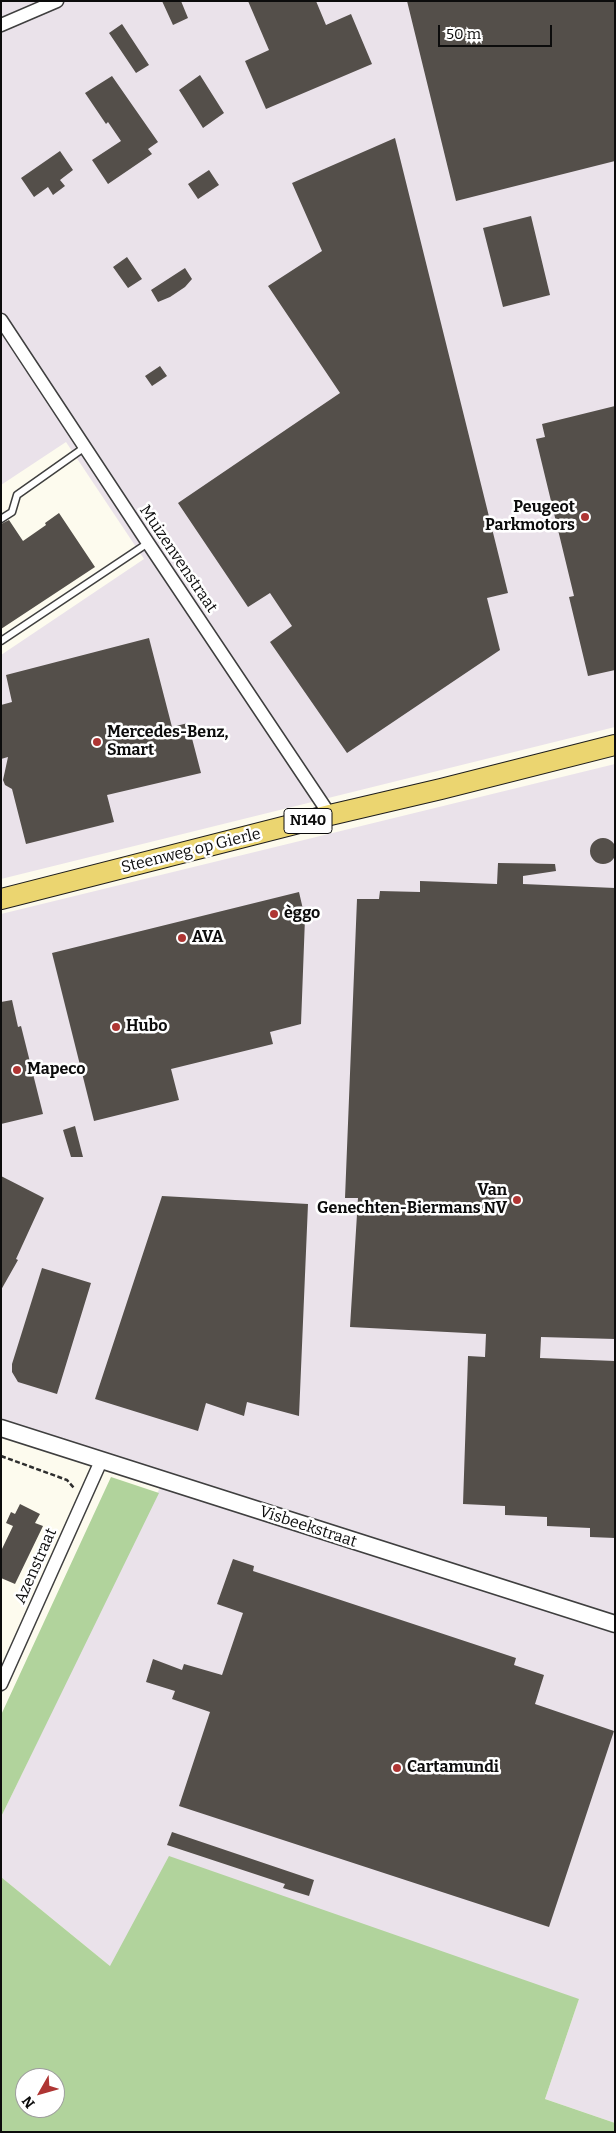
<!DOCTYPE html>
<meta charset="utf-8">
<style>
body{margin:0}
#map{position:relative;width:616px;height:2133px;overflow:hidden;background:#fdfbee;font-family:Bitter,serif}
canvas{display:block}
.frame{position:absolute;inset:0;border:2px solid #0c0c0c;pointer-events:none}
.north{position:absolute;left:15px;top:2068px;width:50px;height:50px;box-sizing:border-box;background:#fff;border:1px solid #9e9e9e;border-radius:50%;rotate:232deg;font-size:14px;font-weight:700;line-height:20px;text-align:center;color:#0c0c0c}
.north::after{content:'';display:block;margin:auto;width:18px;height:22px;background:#ae3533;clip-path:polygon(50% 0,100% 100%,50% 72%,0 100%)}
.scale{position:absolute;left:438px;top:25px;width:114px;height:22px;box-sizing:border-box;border:2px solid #0c0c0c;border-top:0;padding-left:6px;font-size:15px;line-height:18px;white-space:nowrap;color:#0c0c0c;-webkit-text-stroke:4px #fff;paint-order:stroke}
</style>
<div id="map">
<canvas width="616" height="2133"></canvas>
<div class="frame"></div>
<div class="north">N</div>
<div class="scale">50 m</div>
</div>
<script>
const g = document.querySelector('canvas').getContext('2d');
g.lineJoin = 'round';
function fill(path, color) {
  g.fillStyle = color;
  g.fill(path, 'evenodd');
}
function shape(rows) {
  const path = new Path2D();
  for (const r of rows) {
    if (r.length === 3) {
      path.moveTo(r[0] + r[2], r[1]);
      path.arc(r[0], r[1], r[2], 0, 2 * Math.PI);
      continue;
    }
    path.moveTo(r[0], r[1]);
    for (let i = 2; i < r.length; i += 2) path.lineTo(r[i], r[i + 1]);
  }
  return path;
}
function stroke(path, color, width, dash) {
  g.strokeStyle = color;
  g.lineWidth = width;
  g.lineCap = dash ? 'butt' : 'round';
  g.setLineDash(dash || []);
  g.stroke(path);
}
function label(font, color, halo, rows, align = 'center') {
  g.font = font + ' Bitter,serif';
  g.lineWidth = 5;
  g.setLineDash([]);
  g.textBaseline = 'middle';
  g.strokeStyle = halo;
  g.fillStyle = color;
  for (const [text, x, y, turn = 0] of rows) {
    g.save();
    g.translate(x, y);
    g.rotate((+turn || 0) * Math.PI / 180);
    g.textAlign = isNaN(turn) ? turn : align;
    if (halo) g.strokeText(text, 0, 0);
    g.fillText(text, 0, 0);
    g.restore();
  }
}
fill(shape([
 [1,1,615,1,615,727,1,879,1,655,144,559,66,442,1,485],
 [615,764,615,2123,545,2099,579,1999,110,1966,1,1877,1,1817,167,1473,1,1420,1,914]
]), '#eae2ea');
fill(shape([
 [111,1477,159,1493,1,1817,1,1715],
 [169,1856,579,1999,545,2099,615,2123,615,2132,1,2132,1,1877,110,1966],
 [25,2078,55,2078,55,2108,25,2108]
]), '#b1d39c');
fill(shape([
 [162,1,181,1,188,18,173,25],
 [248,1,316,1,326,25,351,14,372,64,266,109,245,61,269,50],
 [407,1,615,1,615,161,456,201],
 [122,24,149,65,136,73,109,33],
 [200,75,224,113,203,128,179,90],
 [112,76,158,142,148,149,152,154,108,184,92,160,121,141,108,122,106,124,85,93],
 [395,138,508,593,487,598,500,650,347,753,270,642,292,626,270,593,248,607,178,503,340,393,268,286,322,251,292,183],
 [60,151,73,170,60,180,65,186,53,195,48,187,34,197,21,178],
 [209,170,219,185,198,199,188,184],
 [531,216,550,295,503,307,483,228],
 [127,257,142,279,128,288,113,267],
 [185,268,192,279,185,287,170,297,158,302,151,290],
 [160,366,167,376,152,386,145,376],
 [615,406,615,670,588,676,569,597,574,596,536,439,545,437,542,424],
 [59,513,95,567,1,629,1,524,9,520,23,541,46,525,45,523],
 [149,638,172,727,188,723,201,773,107,795,114,822,26,844,12,789,5,785,3,780,8,757,1,759,1,705,12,702,6,675],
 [603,851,13],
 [498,863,555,864,556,871,523,876,523,884,615,888,615,1339,541,1337,540,1358,615,1361,615,1538,590,1537,590,1528,547,1526,547,1517,505,1515,505,1506,463,1504,468,1356,485,1357,486,1334,350,1327,358,1198,345,1198,357,899,379,899,380,891,420,892,420,881,497,884],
 [299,892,305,918,301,1024,270,1032,273,1044,171,1069,179,1100,94,1121,52,953],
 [12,1000,18,1027,21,1026,43,1114,1,1124,1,1002],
 [75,1126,83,1157,71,1157,63,1130],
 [1,1176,44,1198,16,1259,18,1260,1,1290],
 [162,1196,308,1204,299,1416,247,1402,244,1416,206,1403,198,1431,95,1399],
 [42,1268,91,1283,57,1394,18,1382,12,1372,12,1364],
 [20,1504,40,1514,35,1523,43,1526,15,1584,1,1578,1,1551,13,1526,6,1523,11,1512,15,1514],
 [233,1559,254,1566,253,1571,516,1658,514,1665,544,1675,535,1704,614,1731,549,1927,179,1806,210,1712,172,1699,175,1691,146,1682,153,1659,182,1670,184,1664,222,1675,243,1613,217,1604],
 [172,1832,314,1880,309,1896,283,1888,285,1884,167,1845]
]), '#544f4a');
const service = shape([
 [1,519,12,512,17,495,85,447],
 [1,641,148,543]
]);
const minor = shape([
 [1,25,57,1],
 [1,320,148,543,330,815],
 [1,1684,101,1461]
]);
const tertiary = shape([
 [1,1428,615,1624]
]);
const primary = shape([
 [1,899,330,815,441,789,615,745]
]);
stroke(service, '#3f3f3f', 9);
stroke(minor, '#3f3f3f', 15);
stroke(tertiary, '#3f3f3f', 19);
stroke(primary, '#1d1d1d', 22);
stroke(shape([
 [1,1456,67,1480,74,1488]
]), '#2e2e2e', 2.5, [5, 2.5]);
stroke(service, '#fff', 6);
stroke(minor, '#fff', 12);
stroke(tertiary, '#fff', 16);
stroke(primary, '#ebd570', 20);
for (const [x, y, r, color] of [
 [585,517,5,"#ae3533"],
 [97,742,5,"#ae3533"],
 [274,914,5,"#ae3533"],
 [182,938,5,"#ae3533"],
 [116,1027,5,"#ae3533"],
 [17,1070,5,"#ae3533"],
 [517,1200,5,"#ae3533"],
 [397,1768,5,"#ae3533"]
]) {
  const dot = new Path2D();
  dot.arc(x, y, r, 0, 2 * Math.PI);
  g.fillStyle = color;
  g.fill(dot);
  stroke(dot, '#fff', 2);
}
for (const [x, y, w] of [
 [308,821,48]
]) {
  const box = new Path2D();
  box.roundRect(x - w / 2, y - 12.5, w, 25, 4);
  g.fillStyle = '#fff';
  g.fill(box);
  stroke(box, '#0c0c0c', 1);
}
label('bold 15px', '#0c0c0c', null, [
 ["N140",308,821]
]);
label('bold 16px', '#0c0c0c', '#fff', [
 ["Peugeot",575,508,"right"],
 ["Parkmotors",575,526,"right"],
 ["Mercedes-Benz,",107,733],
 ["Smart",107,751],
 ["èggo",284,914],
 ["AVA",192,938],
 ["Hubo",126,1027],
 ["Mapeco",27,1070],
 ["Van",507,1191,"right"],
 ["Genechten-Biermans NV",507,1209,"right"],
 ["Cartamundi",407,1768]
], 'left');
label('16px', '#0c0c0c', '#fff', [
 ["Muizenvenstraat",178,559,56],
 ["Steenweg op Gierle",191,851,-14],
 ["Visbeekstraat",308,1527,18],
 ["Azenstraat",36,1566,-66]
]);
</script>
